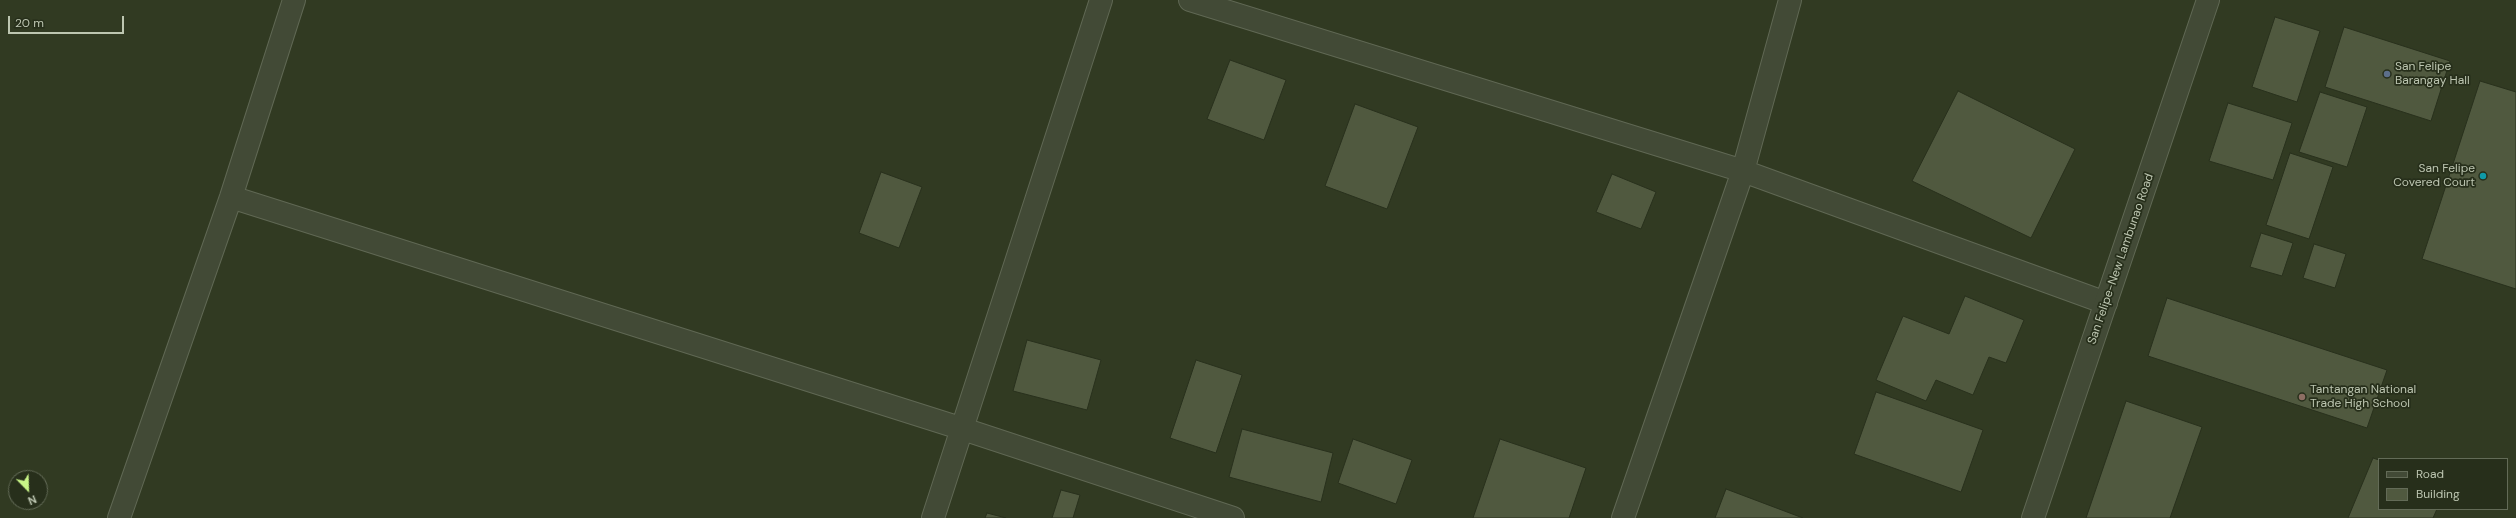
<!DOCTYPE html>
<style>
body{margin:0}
#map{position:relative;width:2516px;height:518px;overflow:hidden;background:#313a22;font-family:"DM Sans",sans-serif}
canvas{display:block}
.legend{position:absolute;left:2378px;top:458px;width:130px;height:52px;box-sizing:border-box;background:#272f1b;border:1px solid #636b57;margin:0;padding:5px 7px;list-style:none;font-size:12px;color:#bdc6b1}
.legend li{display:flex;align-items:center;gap:8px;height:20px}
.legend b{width:20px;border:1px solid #636b57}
.north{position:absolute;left:8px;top:470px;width:40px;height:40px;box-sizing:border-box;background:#272f1b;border:1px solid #636b57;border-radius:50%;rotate:157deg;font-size:11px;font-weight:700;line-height:16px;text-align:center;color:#bdc6b1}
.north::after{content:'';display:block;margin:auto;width:14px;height:18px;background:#c8f587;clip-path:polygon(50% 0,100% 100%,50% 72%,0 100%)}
.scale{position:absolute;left:8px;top:16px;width:116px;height:18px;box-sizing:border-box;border:2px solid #bdc6b1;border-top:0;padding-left:5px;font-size:12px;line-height:14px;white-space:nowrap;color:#bdc6b1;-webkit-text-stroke:3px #272f1b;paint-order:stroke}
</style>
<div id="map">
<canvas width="2516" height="518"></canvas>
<ul class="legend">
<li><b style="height:5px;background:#424a36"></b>Road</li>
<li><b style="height:11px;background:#50593f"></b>Building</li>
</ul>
<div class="north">N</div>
<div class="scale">20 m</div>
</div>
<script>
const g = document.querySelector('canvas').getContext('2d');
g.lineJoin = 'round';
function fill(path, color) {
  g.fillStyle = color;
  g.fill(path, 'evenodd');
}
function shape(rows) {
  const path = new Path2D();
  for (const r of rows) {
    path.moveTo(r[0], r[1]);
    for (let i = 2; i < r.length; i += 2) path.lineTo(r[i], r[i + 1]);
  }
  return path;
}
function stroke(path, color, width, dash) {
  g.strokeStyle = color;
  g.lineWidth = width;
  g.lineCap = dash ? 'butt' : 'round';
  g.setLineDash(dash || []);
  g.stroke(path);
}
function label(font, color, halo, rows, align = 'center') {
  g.font = font + ' "DM Sans",sans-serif';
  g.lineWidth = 3.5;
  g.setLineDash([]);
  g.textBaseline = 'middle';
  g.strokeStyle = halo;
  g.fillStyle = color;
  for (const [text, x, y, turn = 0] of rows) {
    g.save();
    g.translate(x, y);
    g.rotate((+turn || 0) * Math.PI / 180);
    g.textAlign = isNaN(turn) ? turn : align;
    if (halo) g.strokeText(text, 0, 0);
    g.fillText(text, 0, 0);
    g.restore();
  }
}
const building = shape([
 [2275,17,2320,31,2297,102,2252,87,2275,17],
 [2344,27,2450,61,2431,121,2325,87,2344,27],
 [1230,60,1286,80,1264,140,1207,119,1230,60],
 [2480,81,2516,92,2516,289,2422,259,2480,81],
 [1958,91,2075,149,2031,238,1912,181,1958,91],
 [2320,92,2367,107,2347,167,2299,152,2320,92],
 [2228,103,2292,123,2273,180,2209,161,2228,103],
 [1355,104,1418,127,1387,209,1325,186,1355,104],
 [2290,153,2333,167,2309,239,2266,225,2290,153],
 [881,172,922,187,899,248,859,233,881,172],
 [1612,174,1656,192,1641,229,1596,212,1612,174],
 [2261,233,2293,243,2282,276,2250,267,2261,233],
 [2314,244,2346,254,2335,288,2303,278,2314,244],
 [1965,296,2024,320,2006,363,1989,357,1973,395,1936,380,1926,401,1876,380,1903,316,1949,334,1965,296],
 [2167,298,2387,370,2367,428,2148,356,2167,298],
 [1027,340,1101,360,1087,410,1013,391,1027,340],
 [1196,360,1242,375,1216,453,1170,438,1196,360],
 [1876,392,1983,430,1961,492,1854,454,1876,392],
 [2126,401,2202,427,2170,518,2086,518,2126,401],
 [1242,429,1333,453,1321,502,1229,477,1242,429],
 [1353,439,1412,460,1396,504,1338,483,1353,439],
 [1500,439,1586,468,1569,518,1473,518,1500,439],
 [2373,458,2379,460,2379,509,2437,509,2433,518,2348,518,2373,458],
 [1726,489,1803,518,1715,518,1726,489],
 [1061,490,1080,495,1073,518,1052,518,1061,490],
 [987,513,1006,518,985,518,987,513]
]);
fill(building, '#50593f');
stroke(building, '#29311d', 1);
const minor = shape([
 [1190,0,1743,171,2106,303],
 [231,197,960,428,1233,518],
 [119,518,231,197,294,0],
 [933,518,1101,0],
 [1623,518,1743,171,1790,0]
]);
const tertiary = shape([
 [2033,518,2208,0]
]);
stroke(minor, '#606854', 24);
stroke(tertiary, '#606854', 24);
stroke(minor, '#424a36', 22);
stroke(tertiary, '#424a36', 22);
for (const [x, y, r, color] of [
 [2387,74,4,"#5c6f8a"],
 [2483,176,4,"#0f9aa8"],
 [2302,397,4,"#8d6e63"]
]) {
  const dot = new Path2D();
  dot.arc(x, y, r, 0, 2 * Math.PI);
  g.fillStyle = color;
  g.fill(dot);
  stroke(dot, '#272f1b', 1.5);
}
label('12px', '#bdc6b1', '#272f1b', [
 ["San Felipe",2395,67],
 ["Barangay Hall",2395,81],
 ["San Felipe",2475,169,"right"],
 ["Covered Court",2475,183,"right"],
 ["Tantangan National",2310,390],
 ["Trade High School",2310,404]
], 'left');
label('12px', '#bdc6b1', '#272f1b', [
 ["San Felipe-New Lambunao Road",2121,259,-71]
]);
</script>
